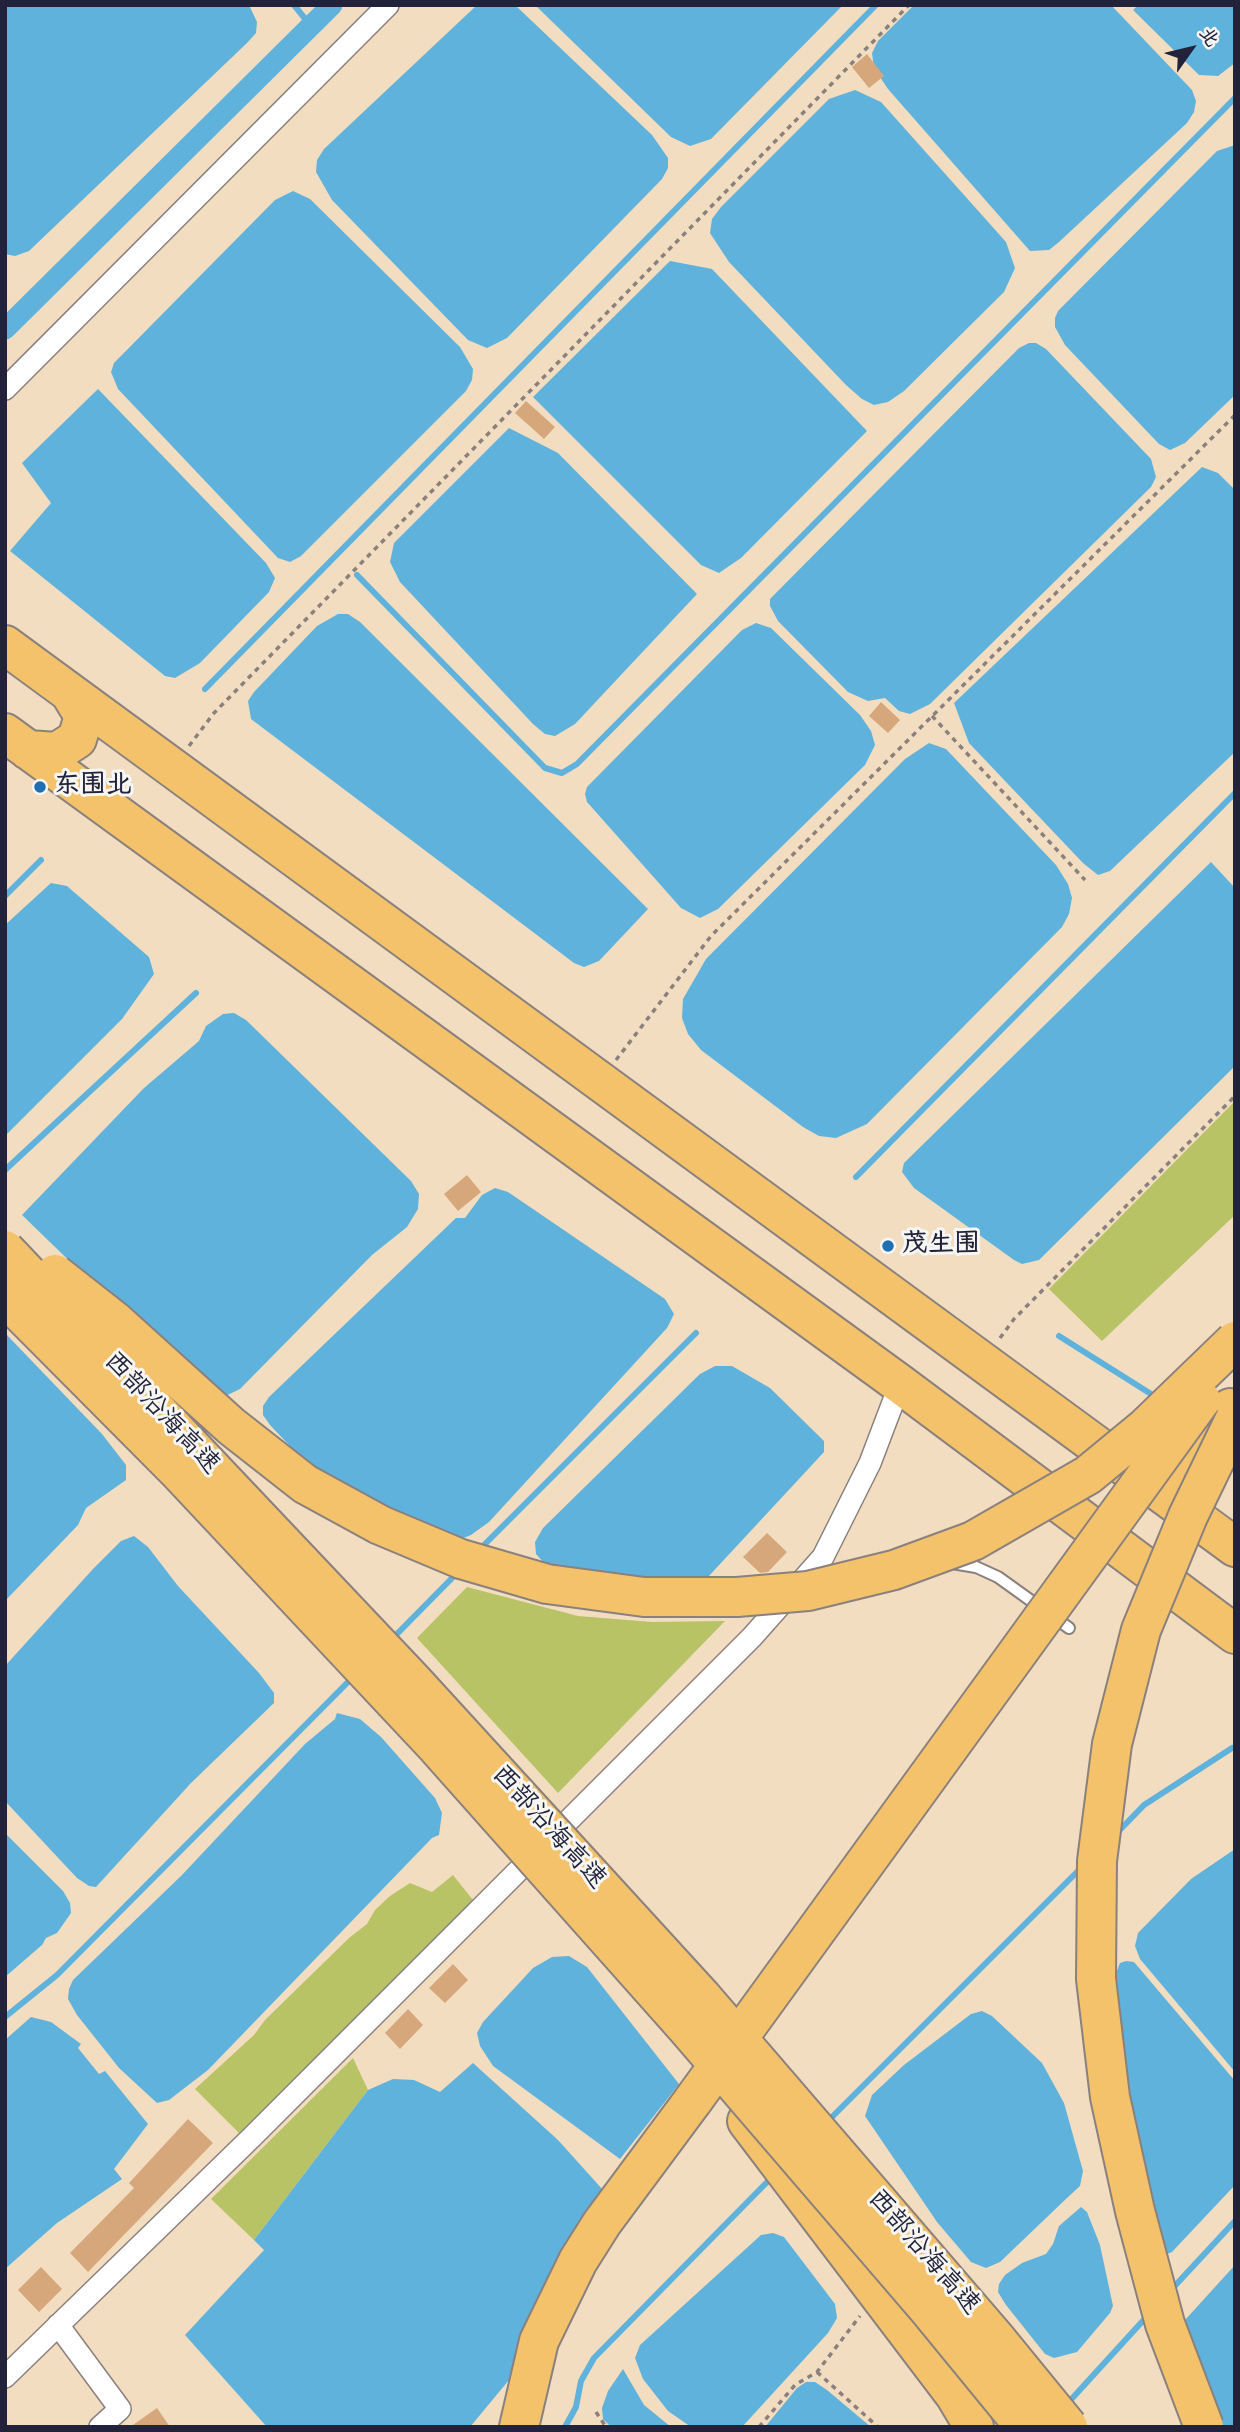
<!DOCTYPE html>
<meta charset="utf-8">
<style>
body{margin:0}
#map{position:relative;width:1240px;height:2432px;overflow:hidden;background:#f2ddc1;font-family:"Architects Daughter","LXGW WenKai TC",sans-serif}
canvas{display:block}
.frame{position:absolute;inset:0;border:7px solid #22223b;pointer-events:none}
.north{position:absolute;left:1156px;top:14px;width:70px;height:70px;-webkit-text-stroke:5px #f6f6f2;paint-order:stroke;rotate:56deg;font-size:19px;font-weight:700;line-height:28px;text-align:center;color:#22223b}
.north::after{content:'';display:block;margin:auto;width:24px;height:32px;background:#22223b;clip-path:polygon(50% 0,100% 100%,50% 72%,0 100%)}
</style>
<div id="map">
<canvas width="1240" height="2432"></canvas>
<div class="frame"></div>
<div class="north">北</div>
</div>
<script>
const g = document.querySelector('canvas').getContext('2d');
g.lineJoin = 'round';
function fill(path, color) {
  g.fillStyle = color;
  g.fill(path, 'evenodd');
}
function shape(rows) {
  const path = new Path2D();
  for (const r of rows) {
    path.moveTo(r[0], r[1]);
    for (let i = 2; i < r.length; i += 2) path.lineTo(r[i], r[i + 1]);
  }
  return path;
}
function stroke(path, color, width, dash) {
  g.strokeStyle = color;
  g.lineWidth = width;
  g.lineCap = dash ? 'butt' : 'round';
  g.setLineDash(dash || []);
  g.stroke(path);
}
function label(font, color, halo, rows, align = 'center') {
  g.font = font + ' "Architects Daughter","LXGW WenKai TC",sans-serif';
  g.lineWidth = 6;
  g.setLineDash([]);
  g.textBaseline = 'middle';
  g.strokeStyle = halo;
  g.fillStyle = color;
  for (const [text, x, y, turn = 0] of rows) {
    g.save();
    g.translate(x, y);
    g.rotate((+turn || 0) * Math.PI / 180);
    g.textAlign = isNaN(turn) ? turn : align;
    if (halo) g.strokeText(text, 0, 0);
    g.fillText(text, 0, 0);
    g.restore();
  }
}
fill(shape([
 [1235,1101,1235,1215,1102,1341,1049,1289],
 [467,1587,578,1616,652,1622,725,1621,558,1793,417,1638],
 [453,1875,473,1900,240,2134,195,2089,254,2035,265,2020,349,1938,367,1924,375,1910,390,1896,410,1883,432,1892],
 [353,2058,368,2090,254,2240,211,2199]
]), '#b7c365');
fill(shape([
 [5,5,249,5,257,22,256,33,247,43,29,251,15,256,5,254],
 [477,5,515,5,652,135,668,158,668,168,662,179,507,338,487,348,468,340,332,200,316,172,317,160,324,149],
 [535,5,843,5,711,139,690,146,671,137],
 [914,5,1111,5,1192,90,1196,101,1194,112,1187,123,1059,242,1049,250,1030,251,888,89,874,68,872,53,878,41],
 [1138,5,1235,5,1235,63,1218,76,1199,75,1133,10],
 [855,90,881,102,1006,242,1015,268,1004,292,904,391,888,402,874,405,862,399,846,385,729,262,710,233,712,219,721,207,829,99],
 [1235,145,1235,395,1185,443,1170,450,1159,444,1065,345,1055,327,1055,318,1058,311,1217,151],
 [293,191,310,199,460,347,473,369,472,380,466,391,301,556,290,562,278,558,118,389,111,372,114,363,275,200],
 [670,261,712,269,867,431,741,558,719,573,701,565,533,397],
 [1029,343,1036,343,1046,349,1151,459,1156,477,1151,487,930,704,910,714,899,711,885,698,868,701,848,692,778,621,770,606,770,599,1019,348],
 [98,389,266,563,275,578,269,592,200,663,175,678,165,676,10,551,51,503,22,463],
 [509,428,558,453,697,594,575,724,555,736,545,734,533,724,400,582,390,562,394,543],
 [1202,467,1218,473,1235,490,1235,752,1110,871,1098,875,1083,863,969,743,954,703],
 [338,614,348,614,360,622,648,909,599,961,584,967,574,963,251,719,248,701,254,692,317,626],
 [756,623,771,628,860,715,871,731,875,745,865,765,718,909,700,918,681,908,587,802,585,794,587,787,742,630],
 [929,743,946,749,1056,865,1068,884,1072,898,1069,914,1062,927,867,1124,836,1138,819,1136,803,1127,701,1050,688,1034,682,1018,683,999,706,959,905,759],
 [1211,862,1235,888,1235,1066,1039,1260,1022,1264,1014,1260,914,1188,902,1172,904,1163],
 [51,883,67,886,149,957,154,974,122,1019,5,1136,5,925],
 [234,1013,246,1020,411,1181,419,1194,418,1209,407,1227,372,1255,240,1389,217,1400,181,1369,22,1215,144,1088,199,1041,206,1026,223,1014],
 [495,1188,508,1192,665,1299,674,1314,667,1328,489,1522,471,1535,453,1542,325,1483,270,1425,263,1415,263,1406,269,1397,456,1218,465,1218,482,1195],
 [5,1333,102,1434,126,1465,126,1480,86,1508,78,1525,5,1601],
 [715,1366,732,1366,770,1388,824,1441,824,1452,695,1591,545,1564,536,1554,535,1542,543,1528,700,1374],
 [134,1536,148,1547,178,1586,259,1673,274,1693,274,1703,191,1783,96,1887,89,1886,77,1878,5,1801,5,1666,93,1569,121,1541],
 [337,1713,360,1719,381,1737,435,1798,442,1813,439,1835,432,1838,208,2070,169,2100,157,2103,119,2068,77,2015,68,1999,69,1989,73,1980,182,1875,305,1744,335,1719],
 [5,1833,63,1891,70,1903,71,1913,57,1933,46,1938,42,1945,5,1977],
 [1235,1849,1235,2072,1140,1959,1135,1946,1138,1933,1191,1879],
 [569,1956,587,1967,679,2084,620,2159,493,2066,480,2046,477,2033,483,2022,533,1968,552,1957],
 [1126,1961,1134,1962,1235,2081,1235,2185,1172,2252,1167,2254,1163,2249,1133,2122,1121,2047,1116,1973,1120,1963],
 [982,2011,992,2016,1042,2063,1064,2103,1083,2171,1080,2186,1067,2198,1000,2262,986,2268,971,2262,937,2222,865,2116,872,2095,904,2065,971,2014],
 [31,2017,51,2022,81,2044,78,2048,99,2074,105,2071,148,2124,114,2169,122,2179,57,2223,5,2269,5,2040],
 [473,2063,558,2140,612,2200,587,2286,470,2427,267,2427,185,2335,264,2250,254,2240,368,2090,393,2079,414,2080,440,2092],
 [1081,2207,1087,2212,1100,2245,1113,2306,1110,2313,1077,2352,1054,2358,1045,2354,1006,2305,998,2292,999,2284,1005,2275,1022,2263,1046,2254,1053,2244,1059,2226],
 [773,2233,784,2237,835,2304,837,2318,828,2333,742,2427,691,2427,668,2411,643,2379,635,2358,640,2345,761,2235],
 [1235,2265,1235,2427,1223,2427,1185,2320],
 [623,2369,644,2405,671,2427,611,2427,603,2419,602,2408,608,2391],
 [806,2382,815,2382,827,2390,871,2427,765,2427,797,2388]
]), '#5fb2db');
stroke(shape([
 [294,5,311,26],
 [357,575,545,768,562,773,577,764,1235,98],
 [205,689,876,5],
 [5,896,41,860],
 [5,1170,196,993],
 [856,1177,1235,793],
 [1059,1336,1159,1399],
 [480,1549,696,1333],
 [392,1639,458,1572],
 [1116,1834,1144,1805,1232,1748],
 [5,2017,57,1975,354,1676],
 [826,2123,1083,1866],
 [1171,2290,1235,2221],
 [1067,2404,1150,2313],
 [565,2427,576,2407,581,2381,594,2358,774,2175]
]), '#5fb2db', 6);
stroke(shape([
 [5,329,332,5]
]), '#5fb2db', 21);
fill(shape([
 [867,54,884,76,869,88,852,67],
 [526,401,555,427,544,439,515,413],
 [881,702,900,720,888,733,869,716],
 [467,1175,481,1192,458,1211,444,1194],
 [767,1533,787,1552,768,1572,760,1573,743,1557],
 [453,1964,468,1980,445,2003,429,1988],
 [408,2009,423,2025,400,2049,385,2033],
 [188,2119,213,2143,88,2272,70,2253,134,2188,129,2183],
 [41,2267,62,2289,39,2312,18,2290],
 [157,2408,170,2427,130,2427]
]), '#d7a77c');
const lane = shape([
 [952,1563,976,1567,998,1577,1069,1628]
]);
const street = shape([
 [5,389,388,5],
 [58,2325,120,2409,100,2427],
 [5,2377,252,2137,752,1637,823,1557,870,1463,900,1384]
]);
const highway = shape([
 [5,645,1235,1547],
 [5,733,900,1384,1235,1634],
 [28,750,57,752,77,739,84,716,70,693],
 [1173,1484,1230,1408],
 [747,2121,955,2395,974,2427],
 [519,2427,539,2341,578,2261,602,2223,694,2099]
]);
stroke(lane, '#8a807e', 14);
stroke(street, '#8a807e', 24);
stroke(highway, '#8a807e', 42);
stroke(shape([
 [932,716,1085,880],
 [189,746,214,713,909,5],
 [616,1060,711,936,1235,415],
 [1000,1338,1014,1319,1235,1096],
 [817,2372,878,2427],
 [596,2412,606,2427],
 [759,2427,795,2385,817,2372,860,2316]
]), '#8a807e', 3.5, [5, 5]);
stroke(lane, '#fff', 10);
stroke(street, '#fff', 21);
stroke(highway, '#f3c26a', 38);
const highwayBridge = shape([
 [5,1250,413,1681,701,1996,997,2340,1068,2427],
 [55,1274,116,1322,231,1426,305,1484,380,1525,461,1559,547,1584,644,1597,737,1597,808,1591,894,1570,973,1541,1088,1475,1145,1428,1235,1341],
 [5,1297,177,1470,437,1747,686,2027,925,2305,1025,2427],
 [694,2099,1201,1400],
 [1204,2427,1165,2324,1135,2211,1110,2097,1096,1979,1097,1861,1112,1744,1141,1630,1188,1516,1235,1419]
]);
stroke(highwayBridge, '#8a807e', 42, []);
stroke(highwayBridge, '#f3c26a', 38);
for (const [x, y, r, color] of [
 [40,787,7,"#1f6fb2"],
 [888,1246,7,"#1f6fb2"]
]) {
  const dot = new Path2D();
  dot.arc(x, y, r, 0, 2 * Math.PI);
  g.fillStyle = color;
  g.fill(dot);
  stroke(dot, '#f6f6f2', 2.5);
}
label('bold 26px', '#22223b', '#f6f6f2', [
 ["东围北",54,787],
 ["茂生围",902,1246]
], 'left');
label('26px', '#22223b', '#f6f6f2', [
 ["西部沿海高速",161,1414,47],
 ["西部沿海高速",548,1828,48],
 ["西部沿海高速",923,2253,49]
]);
</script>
